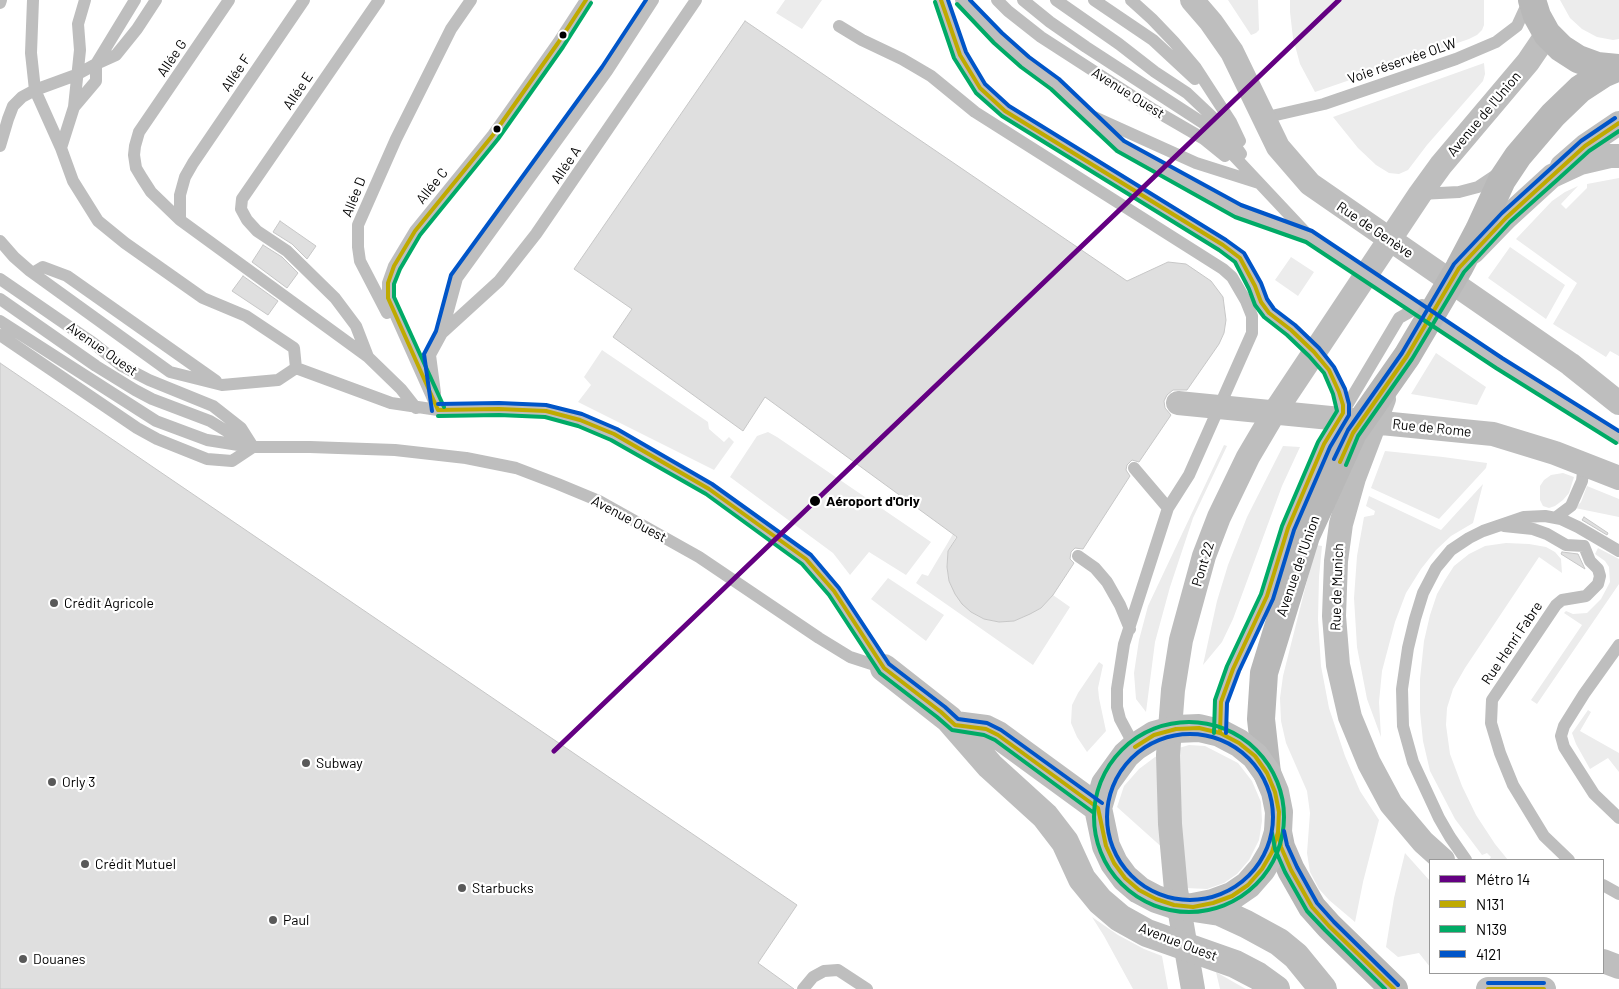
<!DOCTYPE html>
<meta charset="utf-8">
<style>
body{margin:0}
#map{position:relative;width:1619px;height:989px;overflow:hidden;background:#fff;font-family:Barlow,sans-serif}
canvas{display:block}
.legend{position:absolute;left:1429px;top:859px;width:175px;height:115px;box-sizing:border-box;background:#fff;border:1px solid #999;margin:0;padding:6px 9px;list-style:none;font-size:15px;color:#000}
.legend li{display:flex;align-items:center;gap:10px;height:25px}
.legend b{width:25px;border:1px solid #999}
</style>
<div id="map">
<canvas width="1619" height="989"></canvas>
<ul class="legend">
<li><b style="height:6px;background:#640082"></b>Métro 14</li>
<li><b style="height:6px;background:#bfaa00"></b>N131</li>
<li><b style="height:6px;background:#00ab66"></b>N139</li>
<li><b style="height:6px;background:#0055c8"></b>4121</li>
</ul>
</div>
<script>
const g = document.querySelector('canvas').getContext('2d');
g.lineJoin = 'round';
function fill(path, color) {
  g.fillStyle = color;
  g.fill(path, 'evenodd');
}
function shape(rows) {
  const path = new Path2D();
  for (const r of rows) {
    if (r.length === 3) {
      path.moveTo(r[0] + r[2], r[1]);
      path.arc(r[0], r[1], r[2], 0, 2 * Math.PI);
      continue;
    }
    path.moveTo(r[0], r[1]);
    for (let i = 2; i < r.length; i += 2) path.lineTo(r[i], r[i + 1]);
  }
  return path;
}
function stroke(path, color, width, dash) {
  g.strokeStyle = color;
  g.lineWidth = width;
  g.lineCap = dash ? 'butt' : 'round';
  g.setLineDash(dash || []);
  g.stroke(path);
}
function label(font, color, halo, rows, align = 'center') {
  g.font = font + ' Barlow,sans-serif';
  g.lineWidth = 4.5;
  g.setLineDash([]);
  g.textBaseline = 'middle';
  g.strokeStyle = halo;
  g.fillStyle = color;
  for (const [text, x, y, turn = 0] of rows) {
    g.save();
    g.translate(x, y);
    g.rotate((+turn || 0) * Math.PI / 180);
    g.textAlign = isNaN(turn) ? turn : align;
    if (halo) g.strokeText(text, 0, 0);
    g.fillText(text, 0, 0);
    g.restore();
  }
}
fill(shape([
 [785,0,822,0,802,29,776,13],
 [1228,0,1258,0,1259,30,1256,33,1251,35],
 [1290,0,1484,0,1484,25,1482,30,1477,35,1469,39,1315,92,1300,64,1293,38,1290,12],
 [1560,0,1619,0,1619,39,1613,40,1597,37,1582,29,1570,18],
 [1484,63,1485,74,1483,81,1427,145,1408,170,1399,174,1389,173,1376,165,1358,148,1333,117],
 [1619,178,1619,356,1610,351,1606,357,1553,324,1577,283,1516,239,1552,201,1565,192,1578,186,1561,204,1566,209,1587,188,1587,184],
 [1510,247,1565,285,1546,319,1488,278],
 [1291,257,1314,272,1298,296,1275,280],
 [602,350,708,422,709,429,724,442,729,437,734,442,714,470,578,402,591,385,584,377],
 [1436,353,1486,387,1477,405,1411,394],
 [768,432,777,437,931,542,906,575,869,552,850,575,833,553,730,477,757,436],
 [1224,445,1227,446,1193,518,1170,587,1155,642,1146,712,1136,699,1134,673,1139,640,1148,606],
 [1283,446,1300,447,1282,486,1233,619,1222,642,1203,665,1217,601,1228,565,1247,517],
 [1385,451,1443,457,1487,463,1486,468,1439,519,1371,488],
 [1563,473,1574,477,1569,493,1563,500,1555,506,1549,508,1543,506,1540,500,1540,486,1544,480,1551,475],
 [1483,484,1473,523,1451,536,1436,550,1421,569,1406,593,1395,622,1382,671,1379,702,1381,737,1367,699,1357,647,1354,598,1357,556,1364,517,1374,515,1375,511,1366,506,1369,496,1441,530],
 [1587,486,1619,499,1619,517,1575,508,1581,502],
 [953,534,956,537,948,551,947,567,949,581,971,612,984,619,999,622,1014,621,1041,608,1053,595,1070,607,1033,665,916,583,922,574,928,576],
 [1506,543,1529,544,1546,547,1555,552,1561,559,1562,573,1539,557,1465,668,1453,689,1447,708,1446,725,1450,754,1462,786,1476,815,1495,844,1508,860,1489,860,1491,857,1487,853,1482,855,1455,819,1430,771,1423,741,1420,712,1420,679,1424,641,1430,615,1437,594,1445,580,1454,566,1469,554,1485,546],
 [1316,545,1322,546,1319,577,1318,619,1321,666,1329,708,1345,756,1360,791,1379,820,1363,882,1355,922,1329,900,1319,889,1310,872,1307,853,1310,813,1307,791,1286,743,1281,721,1280,698,1283,676],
 [1598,548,1619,559,1619,584,1537,704,1531,700,1582,625,1564,613,1566,611,1573,614,1587,613,1601,599,1610,582,1609,567,1605,561,1595,554],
 [888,578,944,615,926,641,871,599],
 [1099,662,1103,665,1098,688,1099,698,1106,731,1087,752,1077,737,1071,723,1072,705,1078,693],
 [1588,710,1591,712,1580,731,1619,753,1619,772,1608,758,1590,769,1576,744,1572,733],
 [1189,745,1205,746,1238,763,1252,781,1261,802,1262,821,1259,840,1249,860,1237,874,1224,883,1207,889,1186,888,1165,850,1117,807,1124,786,1139,769,1155,757,1172,750],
 [1405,853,1430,881,1430,967,1419,953,1398,957,1386,947,1394,898],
 [1092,917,1118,935,1144,949,1162,956,1168,989,1133,989,1104,936],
 [1216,972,1244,988,1246,989,1220,989]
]), '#ececec');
const building = shape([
 [745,21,1127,281,1168,262,1186,264,1211,281,1223,297,1226,320,1224,333,1219,344,1187,390,1173,390,1167,395,1164,401,1165,408,1171,415,1139,462,1132,460,1127,465,1126,470,1130,476,1083,549,1075,548,1071,552,1070,559,1074,563,1053,595,1041,608,1030,614,1014,621,999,622,984,619,971,612,962,604,955,594,949,581,947,567,948,551,957,537,765,397,743,431,613,337,632,309,574,269,745,21],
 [280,221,316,246,307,259,292,244,273,232,280,221],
 [263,245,282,257,298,273,287,288,252,262,263,245],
 [243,276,278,301,268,315,232,291,243,276],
 [0,363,797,905,758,963,794,989,0,989,0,363],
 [1584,517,1608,533,1607,535,1582,520,1584,517],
 [1562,552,1578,554,1585,569,1561,554,1562,552]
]);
fill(building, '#dfdfdf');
stroke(building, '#c7c7c7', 1);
stroke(shape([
 [33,0,31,53,35,90,61,148,73,181,98,221,125,243,203,298,246,316,294,348,296,368],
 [304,0,193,163,185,177,180,195,180,220,368,357],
 [379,0,242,199,241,209,247,220,257,231,287,251,335,298,356,326,368,357,401,389,416,408],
 [941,0,960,55,980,88,1005,111,1223,245,1240,258,1255,286,1261,302,1269,313,1291,330,1314,352,1329,370,1339,392,1343,405,1343,413],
 [961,0,998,38,1025,62,1055,84,1120,146,1238,211,1306,235],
 [997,0,1008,11,1041,37,1154,110,1204,139,1225,156],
 [1023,0,1050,22,1086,47,1203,123,1309,236,1499,363,1619,438],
 [1056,0,1119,44,1155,72,1187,93,1221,125,1241,154],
 [1094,0,1153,40,1195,79],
 [1131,0,1152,19,1174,42,1196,68,1231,122,1240,141],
 [0,3,1,0],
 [839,26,862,40,902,59,931,76,975,112,1223,269,1232,277,1246,301,1252,316,1252,333,1189,475,1168,508,1124,644,1117,689,1117,707,1120,719,1135,747],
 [74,107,80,50,78,24,85,0],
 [1094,117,1196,163,1259,183],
 [1263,118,1324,104,1456,59,1496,42,1517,26,1529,0],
 [0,146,8,119,13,106,22,97,35,90,76,75,96,64,116,55,137,29,156,0],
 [61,148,74,107,96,81,96,64,135,0],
 [1420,194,1459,192,1478,187,1499,173],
 [180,220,151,192,142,178,136,168,134,155,135,146,139,132,229,0],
 [0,241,14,257,30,271,170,372,222,385,278,380,296,368],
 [33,273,43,267,67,276,216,381],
 [0,279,93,343,122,366,149,380,213,406,241,428,253,447],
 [0,299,96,366,135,390,152,399,210,421,251,446],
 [387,313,360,261,358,247,358,225,396,139,451,29,471,0],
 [0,321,156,421,207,440,245,446],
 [442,333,499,281,536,234,696,0],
 [0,335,137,428,157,439,207,459,232,461,253,447,310,447,395,450,466,458,516,468,558,484,599,501,699,557,819,638,850,657,884,668],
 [296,368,391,403,438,410,499,409,546,411,580,420,614,434,655,457,709,489,806,559,834,591,884,668],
 [435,393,430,355,442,333,457,278,607,71,653,0],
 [438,410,388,298,388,283,394,266,415,231,493,135,558,43,586,0],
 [1134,468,1168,508],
 [1555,518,1571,506,1582,481,1584,464],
 [1504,526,1533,529,1547,534,1566,545,1584,546,1590,561,1598,569,1600,576,1598,584,1586,596,1562,600,1556,605,1492,700,1491,723,1500,753,1513,785,1544,836,1569,860],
 [1078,556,1095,568,1107,582,1120,605,1130,629],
 [1619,645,1584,694,1564,726,1561,736,1564,747,1594,794,1619,818],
 [1220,733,1221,702,1233,669,1267,596,1288,528,1324,444,1399,318,1422,305],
 [1466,860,1450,837,1439,818,1413,762,1403,726,1402,689,1408,648,1415,619,1423,593,1436,568,1451,550,1469,538,1483,531,1524,517,1545,516,1561,519,1578,527,1619,551],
 [1603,885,1619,894],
 [803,989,813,977,824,971,838,970,867,989]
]), '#bebebe', 12);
stroke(shape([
 [1192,0,1211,22,1232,52,1278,147,1310,184,1570,364,1619,403],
 [1562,166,1585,146,1619,123],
 [1473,252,1506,218,1552,176,1580,163,1610,156,1619,156],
 [1384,399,1354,478,1341,524,1336,561,1334,616,1338,665,1350,717,1369,763,1391,804,1423,842,1443,860],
 [1178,403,1493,434,1555,453,1619,478],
 [1603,961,1619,967],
 [1193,989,1176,890,1170,824,1168,755,1173,690,1181,640,1204,556,1219,517,1248,457,1274,413,1420,194,1441,165,1528,62,1547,34],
 [1488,989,1544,989]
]), '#bebebe', 24);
stroke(shape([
 [1532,0,1537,16,1547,34,1561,48,1578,59,1597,66,1619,68],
 [1267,773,1261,719,1264,673,1306,536,1353,433,1407,356,1459,268,1479,230,1502,180,1518,156,1553,115,1580,89,1603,74,1617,68],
 [1278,832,1281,847,1291,870,1312,907,1329,926,1394,989]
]), '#b8b8b8', 28);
stroke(shape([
 [884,668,949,719,990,766,1045,816,1065,842,1082,879,1100,901,1120,918,1147,933,1235,964,1258,976,1276,989],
 [955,725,986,729,998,735,1098,808],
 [1193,907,1213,903,1232,896,1248,885,1262,869,1272,852,1278,832,1279,812,1275,792,1267,773,1255,756,1239,743,1220,733,1199,728,1176,729,1154,735,1135,747,1126,755,1105,784,1098,808,1106,846,1114,863,1125,878,1139,890,1156,899,1174,905,1220,912,1246,924,1279,942,1296,956,1323,989]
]), '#bebebe', 28);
stroke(shape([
 [941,0,960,55,980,88,1005,111,1223,245,1240,258,1255,286,1261,302,1269,313,1291,330,1314,352,1329,370,1339,392,1343,405,1343,413,1324,444,1288,528,1267,596,1233,669,1221,702,1220,733],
 [438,410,499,409,546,411,580,420,614,434,709,489,806,559,834,591,884,668,941,712,955,725,986,729,998,735,1098,808],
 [438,410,388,298,388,283,394,266,415,231,493,135,558,43,586,0],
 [1340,462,1353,433,1407,356,1459,268,1506,218,1585,146,1619,123],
 [1098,808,1106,846],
 [1098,808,1106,846],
 [1278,832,1281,847,1291,870,1312,907,1329,926,1394,989],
 [1106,846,1114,863,1125,878,1139,890,1156,899,1174,905,1193,907,1213,903,1232,896,1248,885,1262,869,1272,852,1278,832,1279,812,1275,792,1267,773,1255,756,1239,743,1220,733,1199,728,1176,729,1154,735,1135,747],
 [1488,989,1544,989]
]), '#bfaa00', 4);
stroke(shape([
 [935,2,954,58,976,93,1002,116,1219,250,1235,262,1249,289,1255,305,1264,317,1287,335,1309,356,1324,373,1333,394,1337,411,1318,442,1282,526,1261,594,1227,666,1215,700,1214,733],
 [957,4,994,43,1021,67,1051,89,1117,151,1235,217,1306,242,1496,368,1616,443],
 [444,407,394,297,394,284,400,269,420,235,498,139,563,47,591,3],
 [438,416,499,415,545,417,578,426,611,440,706,494,802,564,829,595,880,673,937,717,952,730,984,735,995,740,1094,813],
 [1346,465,1358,436,1412,359,1464,272,1510,222,1556,181,1589,151,1619,131],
 [1189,817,95],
 [1272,833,1275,849,1285,872,1307,911,1325,930,1385,989]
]), '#00ab66', 4);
stroke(shape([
 [948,0,966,52,985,84,1009,106,1226,240,1244,253,1261,283,1267,299,1274,309,1295,325,1319,348,1334,367,1345,389,1349,404,1349,415,1330,447,1294,530,1273,599,1239,671,1227,703,1226,733],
 [970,0,1002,33,1029,57,1059,79,1124,141,1241,205,1312,231,1502,358,1619,431],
 [438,404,499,403,546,405,582,414,617,429,712,484,811,555,839,588,889,664,945,707,958,719,987,723,1001,730,1102,803],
 [432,411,424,354,436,331,451,275,602,67,646,0],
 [1334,459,1348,430,1402,353,1454,264,1502,213,1581,141,1615,118],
 [1190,817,83],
 [1284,831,1287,845,1297,867,1317,903,1334,922,1398,985],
 [1488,983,1544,983]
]), '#0055c8', 4);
stroke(shape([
 [554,751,1339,0]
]), '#640082', 5);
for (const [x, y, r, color] of [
 [563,35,4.5,"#000"],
 [497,129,4.5,"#000"],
 [815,501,6,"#000"],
 [54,603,5,"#595959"],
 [306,763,5,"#595959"],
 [52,782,5,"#595959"],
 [85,864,5,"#595959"],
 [462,888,5,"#595959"],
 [273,920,5,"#595959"],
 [23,959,5,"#595959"]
]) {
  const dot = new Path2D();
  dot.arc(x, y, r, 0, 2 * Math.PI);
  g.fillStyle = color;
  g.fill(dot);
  stroke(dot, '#fff', 2);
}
label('14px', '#000', '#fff', [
 ["Allée G",172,58,-56],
 ["Voie réservée OLW",1402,61,-19],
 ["Allée F",236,73,-56],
 ["Allée E",298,91,-56],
 ["Avenue Ouest",1128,93,32],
 ["Avenue de l'Union",1484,114,-50],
 ["Allée A",566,165,-56],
 ["Allée C",432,186,-51],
 ["Allée D",354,197,-68],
 ["Rue de Genève",1375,230,34],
 ["Avenue Ouest",102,349,35],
 ["Rue de Rome",1432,428,6],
 ["Avenue Ouest",629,519,28],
 ["Pont 22",1203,564,-73],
 ["Avenue de l'Union",1298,566,-71],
 ["Rue de Munich",1337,587,-88],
 ["Rue Henri Fabre",1512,643,-56],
 ["Avenue Ouest",1178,942,21]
]);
label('bold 14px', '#000', '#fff', [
 ["Aéroport d'Orly",826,501]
], 'left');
label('14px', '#000', '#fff', [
 ["Crédit Agricole",64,603],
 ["Subway",316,763],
 ["Orly 3",62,782],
 ["Crédit Mutuel",95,864],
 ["Starbucks",472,888],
 ["Paul",283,920],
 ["Douanes",33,959]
], 'left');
</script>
